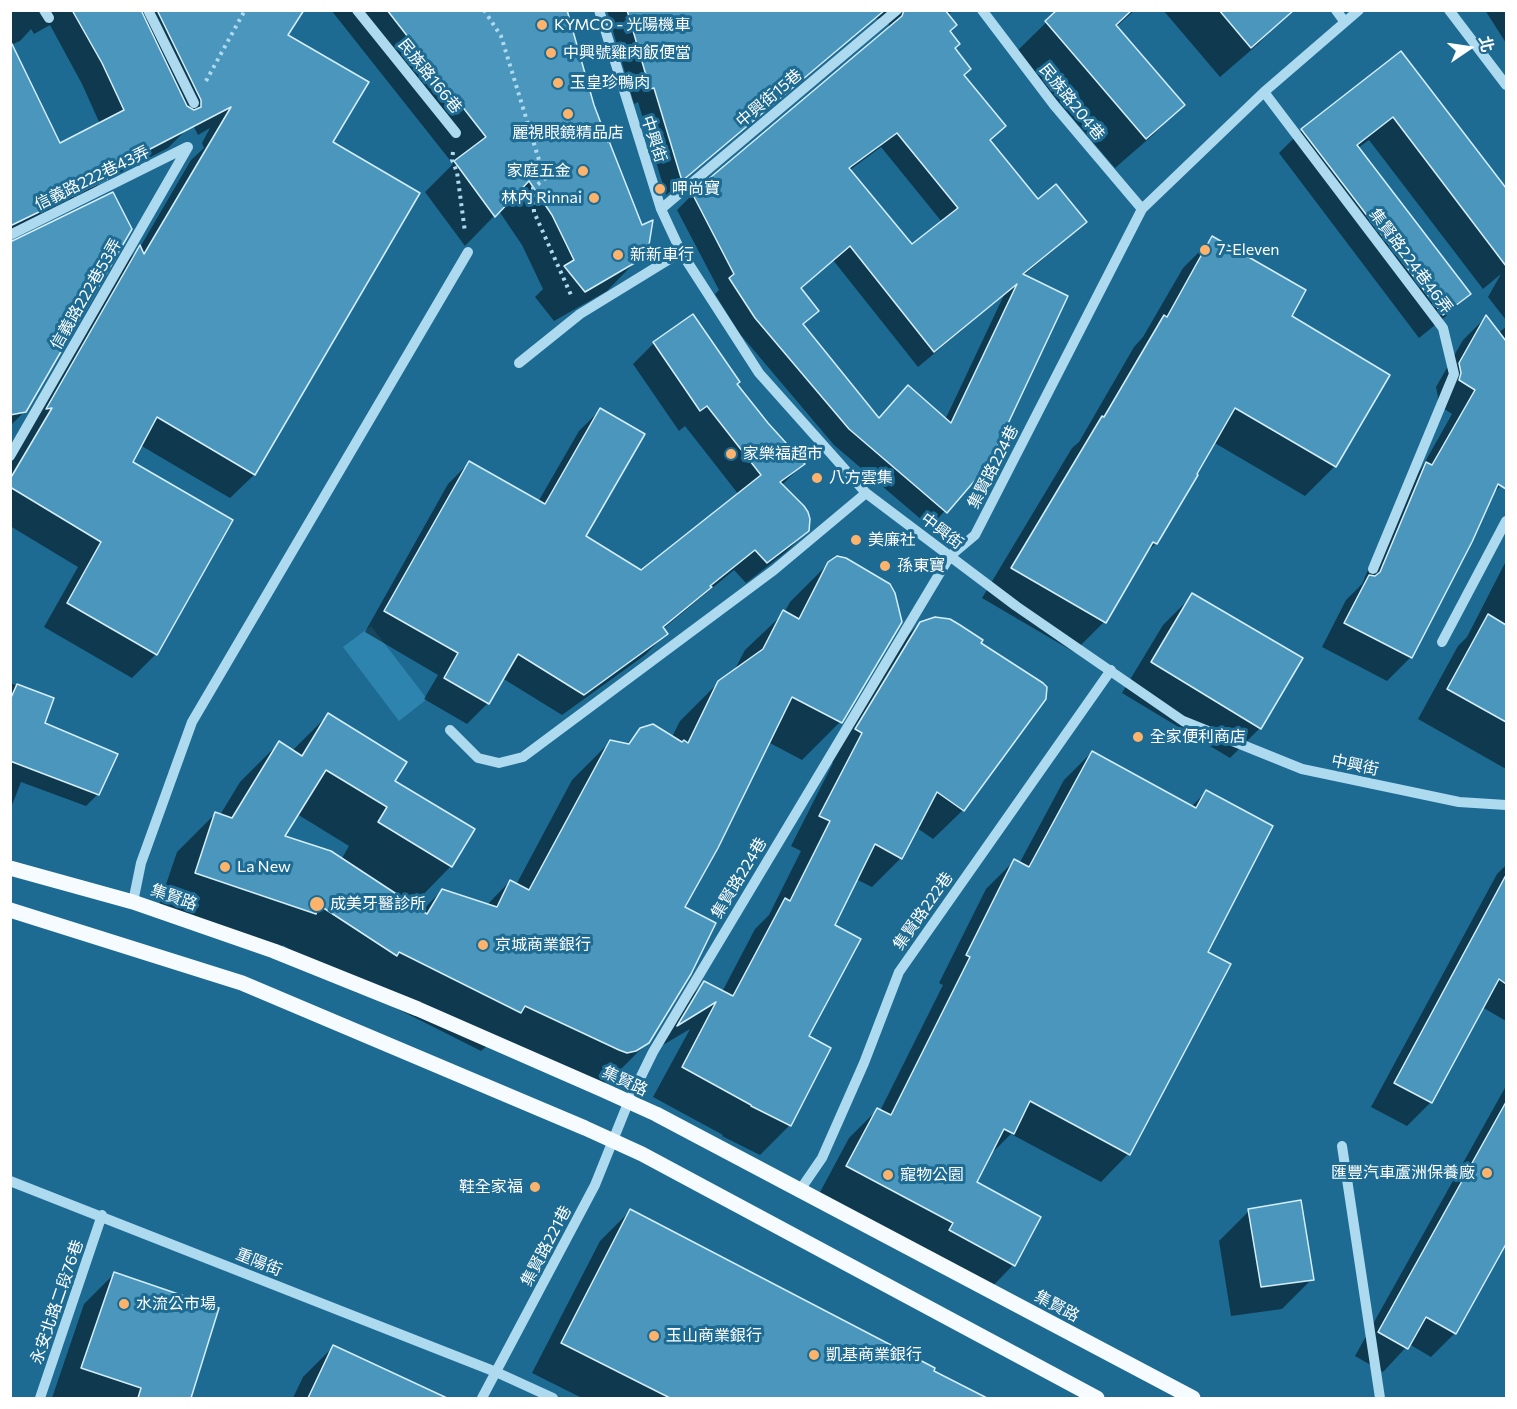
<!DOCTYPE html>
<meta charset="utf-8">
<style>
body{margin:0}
#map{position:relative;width:1517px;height:1409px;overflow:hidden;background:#1d6b93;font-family:Commissioner,"Noto Sans TC",sans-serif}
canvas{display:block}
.frame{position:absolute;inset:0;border:12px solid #fff;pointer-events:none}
.north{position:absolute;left:1439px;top:18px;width:60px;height:60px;-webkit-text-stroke:4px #1d6b93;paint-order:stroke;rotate:77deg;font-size:16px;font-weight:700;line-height:24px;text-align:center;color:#fff}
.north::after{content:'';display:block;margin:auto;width:21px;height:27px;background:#fff;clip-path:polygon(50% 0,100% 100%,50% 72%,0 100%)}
</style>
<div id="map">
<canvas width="1517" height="1409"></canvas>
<div class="frame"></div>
<div class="north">北</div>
</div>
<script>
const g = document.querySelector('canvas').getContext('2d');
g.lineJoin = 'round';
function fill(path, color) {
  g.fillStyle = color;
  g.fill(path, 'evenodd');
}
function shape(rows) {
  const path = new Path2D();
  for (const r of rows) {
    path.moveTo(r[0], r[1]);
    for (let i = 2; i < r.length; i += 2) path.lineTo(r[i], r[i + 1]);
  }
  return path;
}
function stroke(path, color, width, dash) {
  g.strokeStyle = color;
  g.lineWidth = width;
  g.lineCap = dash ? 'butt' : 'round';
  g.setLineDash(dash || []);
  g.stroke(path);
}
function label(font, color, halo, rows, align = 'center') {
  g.font = font + ' Commissioner,"Noto Sans TC",sans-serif';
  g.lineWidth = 6;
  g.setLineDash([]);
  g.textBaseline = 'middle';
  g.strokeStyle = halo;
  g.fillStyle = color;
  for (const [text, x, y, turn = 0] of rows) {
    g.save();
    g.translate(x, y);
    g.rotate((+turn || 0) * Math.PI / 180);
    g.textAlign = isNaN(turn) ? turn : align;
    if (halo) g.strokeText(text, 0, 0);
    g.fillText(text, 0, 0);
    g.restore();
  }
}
fill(shape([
 [371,626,427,699,399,721,343,647]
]), '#2d85af');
fill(shape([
 [10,10,117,10,188,128,168,148,100,183,84,199,10,237],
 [50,25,82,84,100,124,59,145,11,45,20,41,31,29,34,34],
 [134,10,303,10,286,35,331,142,418,194,254,475,230,498,140,445,131,462,156,654,132,678,44,627,78,567,10,526,10,465,30,431,24,432,116,271,139,249,191,160,204,148,202,143,210,128,198,135],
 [331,10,565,10,637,260,607,291,554,321,535,297,543,289,522,245,499,211,465,246,425,192,453,164],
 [607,10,953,10,947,16,948,31,962,75,1004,126,989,141,1038,201,1085,222,1069,237,1023,276,988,464,930,527,834,445,740,334,715,294,719,290,677,210,693,194,888,30,889,24,883,18,875,19,666,195,638,102,634,104],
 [881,147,942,222,911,246,850,170],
 [833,260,918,367,1004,295,945,420,878,419,802,326,817,311,800,290],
 [1059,10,1135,10,1116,27,1183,105,1153,135,1115,168,1016,52],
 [1163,10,1283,10,1287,15,1257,45,1220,77],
 [1485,10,1506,10,1506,43],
 [1401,53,1506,191,1506,320,1488,297,1501,274,1483,289,1369,140,1358,148,1469,294,1445,317,1419,338,1279,153,1302,130],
 [1213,238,1290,316,1335,466,1305,496,1213,442,1156,543,1142,557,1104,622,1074,652,982,598,1072,448,1079,442,1134,347,1143,337,1183,268],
 [10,243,25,411,10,426],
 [1486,317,1498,333,1506,327,1506,475,1501,485,1492,495,1411,657,1387,681,1322,647,1346,600,1362,584,1403,487,1421,469,1452,414,1437,404,1438,397,1436,387,1463,340],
 [654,343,736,384,767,424,803,464,781,486,807,531,786,552,746,583,734,570,663,629,666,634,645,655,562,715,502,678,488,703,467,724,424,699,438,675,365,632,448,484,469,463,538,502,579,431,600,410,584,537,642,572,739,495,685,426,679,431,633,364],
 [1506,561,1506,769,1418,719,1458,646,1467,637],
 [829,563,840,722,802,760,768,742,683,908,648,1042,609,1081,596,1089,488,1045,481,1051,360,990,357,993,283,945,277,952,157,911,177,852,215,814,220,815,240,782,279,743,292,751,328,715,393,782,451,866,412,906,421,912,442,890,487,905,510,881,516,885,572,780,611,741,626,745,641,730,672,737,680,721,719,682,734,671,745,650,784,613,790,602],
 [297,814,349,846,341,860,283,837],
 [1193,595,1260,728,1230,758,1122,693,1163,625],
 [920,623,963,810,933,839,917,828,901,858,872,887,856,879,833,925,807,1037,790,1125,760,1155,722,1136,723,1135,653,1097,690,1029,651,1052,675,1013,704,983,722,992,755,929,769,915,801,851,791,846,833,763,826,759,890,653],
 [10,683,52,699,43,724,98,794,86,806,21,782,10,810],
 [1092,752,1191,807,1206,792,1206,952,1128,1154,1101,1182,1011,1134,988,1157,975,1183,1039,1218,1013,1265,986,1293,819,1194,849,1138,877,1110,880,1111,943,985,939,983,986,889,1014,861,1019,864,1064,780],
 [1506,865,1506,1021,1482,1007,1431,1102,1407,1126,1371,1107,1497,874],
 [1506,1086,1506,1240,1454,1334,1431,1357,1409,1344,1383,1372,1355,1356],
 [630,1211,932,1371,984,1398,582,1398,532,1373,600,1241],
 [1249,1211,1312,1279,1282,1309,1231,1316,1219,1241],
 [114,1274,217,1309,189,1398,52,1398,84,1304],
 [333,1347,415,1385,408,1398,293,1398,303,1377]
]), '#0007');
const building = shape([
 [72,10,141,10,187,106,194,110,201,107,201,100,157,10,304,10,288,35,369,82,333,142,420,193,255,475,157,417,133,462,233,520,157,655,67,603,101,542,10,487,10,479,52,408,46,409,140,245,144,254,231,107,104,173,107,179,10,226,10,40,60,143,124,110,102,63,72,10],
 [387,10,567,10,594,105,608,142,609,141,642,225,653,220,648,251,638,261,585,292,564,266,574,260,552,215,529,181,495,217,454,161,486,137,387,10],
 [627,10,885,10,682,181,654,88,650,89,627,10],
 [904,10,945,10,957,25,950,31,960,44,955,48,971,69,964,75,1006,126,990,140,1038,199,1056,184,1087,222,1023,274,1068,296,989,464,947,513,849,429,755,318,729,278,734,274,692,193,902,16,904,10],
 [897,133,958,208,912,244,849,168,897,133],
 [850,246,934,352,1017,284,951,423,908,385,879,418,803,324,819,311,801,288,850,246],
 [1057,10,1132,10,1116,25,1185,105,1146,139,1045,21,1057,10],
 [1219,10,1294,10,1251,48,1219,10],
 [1401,51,1506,188,1506,266,1393,117,1357,145,1471,294,1443,315,1301,129,1401,51],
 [113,192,132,229,26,412,10,415,10,242,113,192],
 [1212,236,1306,290,1292,316,1390,375,1336,467,1235,408,1197,474,1198,475,1157,544,1153,542,1106,623,1011,568,1102,416,1104,417,1164,315,1167,317,1212,236],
 [693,314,740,382,737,384,768,423,805,464,780,482,804,506,808,512,810,519,809,531,767,563,755,550,710,586,712,587,663,627,668,634,584,695,518,654,489,704,444,678,458,653,384,611,469,461,545,504,600,408,645,434,586,536,641,570,761,475,707,406,700,411,653,342,693,314],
 [1486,315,1506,341,1506,489,1498,484,1472,542,1412,658,1344,623,1369,575,1375,576,1380,572,1426,462,1432,465,1475,390,1459,380,1461,373,1459,363,1486,315],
 [837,556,846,558,890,584,895,593,902,622,842,723,792,697,718,848,685,907,716,923,691,974,649,1043,636,1051,627,1053,619,1050,525,1006,521,1013,399,952,397,956,319,905,316,914,195,873,215,812,232,818,279,741,302,756,328,713,407,762,395,781,475,829,452,867,378,822,387,807,326,770,285,836,331,851,427,914,442,889,497,907,510,880,529,890,610,740,629,744,640,728,653,724,682,742,684,740,688,743,718,681,763,649,783,610,799,619,828,562,837,556],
 [1192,593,1303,658,1261,729,1151,662,1192,593],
 [1488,614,1506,625,1506,722,1447,689,1488,614],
 [935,617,950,619,960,625,983,640,981,643,1043,683,1047,687,1046,699,964,811,937,792,902,859,875,844,835,925,861,939,809,1036,831,1048,791,1126,751,1106,751,1105,682,1067,716,1002,677,1026,704,981,733,996,785,898,790,901,830,821,819,816,862,733,855,729,920,622,935,617],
 [17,684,54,698,45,723,118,754,99,795,10,761,10,700,17,684],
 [1092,751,1196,808,1206,790,1273,826,1208,952,1231,964,1130,1155,1030,1101,1014,1134,1004,1129,977,1182,1041,1217,1015,1266,949,1230,953,1223,846,1166,877,1108,891,1115,970,957,966,955,1014,859,1029,867,1092,751],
 [1506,875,1506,984,1499,979,1432,1103,1394,1083,1506,875],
 [1506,1102,1506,1244,1456,1334,1426,1317,1408,1349,1378,1332,1506,1102],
 [1301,1200,1314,1280,1261,1287,1248,1209,1301,1200],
 [630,1209,935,1368,934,1371,987,1398,670,1398,561,1343,630,1209],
 [114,1272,219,1308,191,1398,138,1398,141,1388,81,1368,114,1272],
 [333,1345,447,1398,308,1398,333,1345]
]);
fill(building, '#4a96bc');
stroke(building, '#d4eefa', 1.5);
stroke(shape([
 [484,10,501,36,539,160,546,178,533,188,534,212,571,295],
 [206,81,245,10],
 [453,152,452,160,457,172,465,232]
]), '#aedaef', 4, [3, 4.5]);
stroke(shape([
 [44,10,49,18],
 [148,10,194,103],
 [357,10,456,133],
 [599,10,661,209,681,252,759,373,866,493,1016,606,1183,721,1302,769,1459,802,1506,805],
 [982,10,1054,105,1142,209],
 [1336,10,1344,21],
 [1449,10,1506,85],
 [1264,92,1443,328,1454,374,1373,569],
 [661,209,897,10],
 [10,235,187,147],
 [519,363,580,314,681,252],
 [10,456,188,147],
 [1442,642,1506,521],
 [450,730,478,758,499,763,523,757,774,570,866,493],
 [133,902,141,863,192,722,468,252],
 [1342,1146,1380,1398],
 [10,1181,496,1372,553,1398],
 [800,1190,822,1158,864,1063,899,972,1111,670],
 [40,1398,102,1215],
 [482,1398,595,1185,628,1103,653,1052,950,556,975,535,1142,209,1264,92,1359,10]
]), '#aedaef', 10);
stroke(shape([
 [10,868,133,902,274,951,418,1009,603,1090,656,1114,1193,1398],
 [10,910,242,983,585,1128,642,1154,1097,1398]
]), '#f5fbff', 15);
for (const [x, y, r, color] of [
 [542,25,6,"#feb36c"],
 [551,53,6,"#feb36c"],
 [558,83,6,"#feb36c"],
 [568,114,6,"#feb36c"],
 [583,171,6,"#feb36c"],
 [660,189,6,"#feb36c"],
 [594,198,6,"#feb36c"],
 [1205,250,6,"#feb36c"],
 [618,255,6,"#feb36c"],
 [731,454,6,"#feb36c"],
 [817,478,6,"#feb36c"],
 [856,540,6,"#feb36c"],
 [885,566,6,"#feb36c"],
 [1138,737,6,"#feb36c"],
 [225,867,6,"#feb36c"],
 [317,904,8,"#feb36c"],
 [483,945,6,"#feb36c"],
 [1487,1173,6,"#feb36c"],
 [888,1175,6,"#feb36c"],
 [535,1187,6,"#feb36c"],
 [124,1304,6,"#feb36c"],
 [654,1336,6,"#feb36c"],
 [814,1355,6,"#feb36c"]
]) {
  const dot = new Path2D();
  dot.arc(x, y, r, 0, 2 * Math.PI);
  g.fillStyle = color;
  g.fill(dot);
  stroke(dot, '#1d6b93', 2);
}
label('16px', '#fff', '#1d6b93', [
 ["KYMCO - 光陽機車",554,25],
 ["中興號雞肉飯便當",563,53],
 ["玉皇珍鴨肉",570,83],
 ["麗視眼鏡精品店",568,133,"center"],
 ["家庭五金",571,171,"right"],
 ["呷尚寶",672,189],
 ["林內 Rinnai",582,198,"right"],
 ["7-Eleven",1217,250],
 ["新新車行",630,255],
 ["家樂福超市",743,454],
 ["八方雲集",829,478],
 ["美廉社",868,540],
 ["孫東寶",897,566],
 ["全家便利商店",1150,737],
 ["La New",237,867],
 ["成美牙醫診所",330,904],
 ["京城商業銀行",495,945],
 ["匯豐汽車蘆洲保養廠",1475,1173,"right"],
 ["寵物公園",900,1175],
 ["鞋全家福",523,1187,"right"],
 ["水流公市場",136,1304],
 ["玉山商業銀行",666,1336],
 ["凱基商業銀行",826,1355]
], 'left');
label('16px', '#fff', '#1d6b93', [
 ["民族路166巷",430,76,51],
 ["中興街15巷",769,98,-40],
 ["民族路204巷",1072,102,51],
 ["中興街",654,139,72],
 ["信義路222巷43弄",92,178,-26],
 ["集賢路224巷46弄",1411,261,53],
 ["信義路222巷53弄",86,294,-60],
 ["集賢路224巷",993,467,-63],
 ["中興街",942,531,37],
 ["中興街",1355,765,12],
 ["集賢路224巷",739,878,-59],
 ["集賢路",174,897,19],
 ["集賢路222巷",923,911,-55],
 ["集賢路",625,1081,25],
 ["集賢路221巷",546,1246,-62],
 ["重陽街",259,1262,22],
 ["永安北路二段76巷",57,1302,-71],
 ["集賢路",1057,1306,28]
]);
</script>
